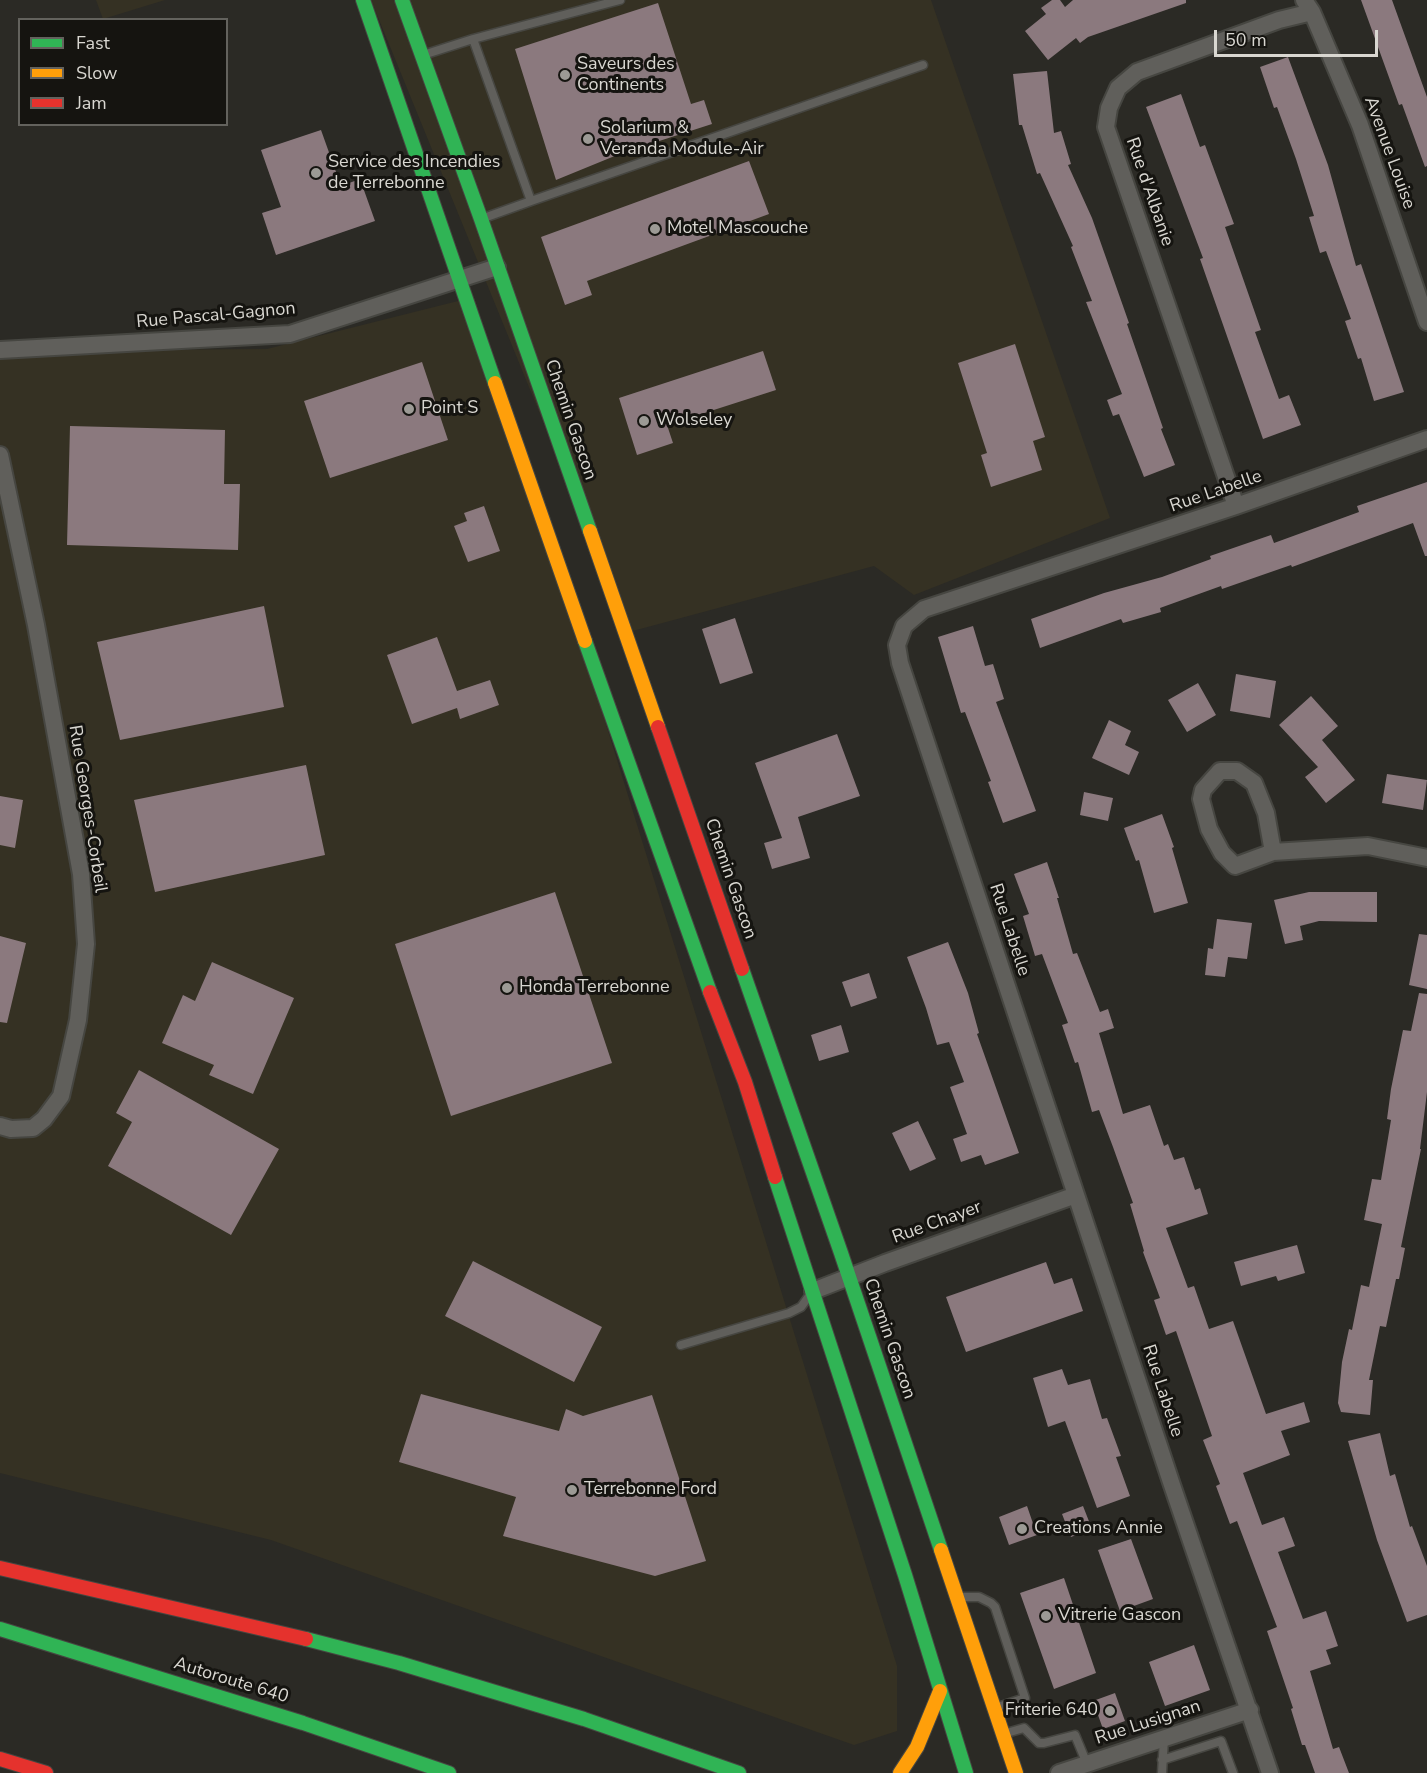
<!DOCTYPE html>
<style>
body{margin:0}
#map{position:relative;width:1427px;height:1773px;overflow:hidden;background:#2b2a25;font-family:"Nunito Sans",sans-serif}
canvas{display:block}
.legend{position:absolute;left:18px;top:18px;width:210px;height:108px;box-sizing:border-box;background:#151410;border:2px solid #63625d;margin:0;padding:8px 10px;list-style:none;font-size:18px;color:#d9d7d1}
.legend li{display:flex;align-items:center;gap:12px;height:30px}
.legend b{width:30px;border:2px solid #63625d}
.scale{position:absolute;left:1214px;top:30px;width:164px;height:27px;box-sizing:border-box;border:3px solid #d9d7d1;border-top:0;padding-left:8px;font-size:18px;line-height:21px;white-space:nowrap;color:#d9d7d1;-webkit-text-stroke:4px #151410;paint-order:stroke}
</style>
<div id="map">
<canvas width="1427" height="1773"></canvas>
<ul class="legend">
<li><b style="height:8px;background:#30b455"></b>Fast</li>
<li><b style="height:8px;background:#ff9f0a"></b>Slow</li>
<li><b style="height:8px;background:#e5322d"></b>Jam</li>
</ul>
<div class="scale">50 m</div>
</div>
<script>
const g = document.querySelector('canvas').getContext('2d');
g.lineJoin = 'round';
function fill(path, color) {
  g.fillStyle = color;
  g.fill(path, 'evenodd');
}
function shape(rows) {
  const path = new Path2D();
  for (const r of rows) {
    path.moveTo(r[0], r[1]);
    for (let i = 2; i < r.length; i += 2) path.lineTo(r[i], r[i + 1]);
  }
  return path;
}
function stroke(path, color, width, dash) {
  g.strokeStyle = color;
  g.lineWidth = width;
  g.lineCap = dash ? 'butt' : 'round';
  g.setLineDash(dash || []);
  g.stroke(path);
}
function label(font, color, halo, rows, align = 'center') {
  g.font = font + ' "Nunito Sans",sans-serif';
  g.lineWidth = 6;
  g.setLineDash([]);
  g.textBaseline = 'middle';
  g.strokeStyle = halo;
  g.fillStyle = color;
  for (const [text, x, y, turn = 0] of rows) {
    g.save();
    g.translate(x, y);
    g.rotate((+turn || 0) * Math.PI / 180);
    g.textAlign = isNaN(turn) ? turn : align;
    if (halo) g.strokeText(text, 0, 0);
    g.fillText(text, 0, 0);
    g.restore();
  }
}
fill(shape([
 [96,0,165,0,103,19],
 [371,0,931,0,1110,518,914,595,874,566,629,632],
 [474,297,897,1666,897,1731,854,1745,271,1540,0,1473,0,351,267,349]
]), '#353123');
fill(shape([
 [1052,0,1060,0,1065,7,1073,0,1186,0,1186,3,1088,37,1080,43,1076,38,1048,60,1025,31,1046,14,1041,8],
 [1361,0,1392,0,1427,97,1427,166,1425,167,1402,104,1399,105],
 [658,3,691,104,704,100,712,124,622,153,556,180,515,49],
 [1288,57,1328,165,1356,266,1361,264,1404,392,1374,401,1361,358,1358,359,1345,321,1351,319,1326,251,1320,253,1309,217,1314,216,1296,159,1277,107,1274,108,1260,67],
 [1047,71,1054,133,1061,131,1071,164,1068,165,1092,218,1129,323,1127,324,1163,428,1161,429,1175,465,1144,477,1119,414,1113,416,1107,400,1122,394,1086,302,1092,301,1071,247,1073,246,1040,173,1037,174,1022,125,1019,125,1013,74],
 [1181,94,1200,147,1205,145,1234,224,1225,227,1261,330,1255,332,1279,399,1289,395,1301,425,1263,439,1200,259,1203,258,1146,107],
 [321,130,341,186,360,179,375,221,276,255,262,213,281,207,261,150],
 [749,161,769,214,587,281,592,295,565,305,541,237],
 [1015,344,1045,437,1033,441,1042,470,991,487,981,455,987,453,958,363],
 [763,351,776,390,667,425,673,443,637,455,619,398],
 [422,362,448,440,330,478,304,401],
 [70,426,225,430,224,484,240,484,238,550,67,545],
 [1427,482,1427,556,1425,556,1413,523,1292,567,1291,565,1222,589,1221,586,1160,608,1161,612,1123,623,1121,619,1040,648,1031,619,1104,593,1162,577,1211,559,1210,556,1271,535,1274,543,1359,512,1357,506],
 [484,506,500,551,468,562,454,526,467,521,464,513],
 [264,606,284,707,120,740,97,642],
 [735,618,753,673,720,684,702,629],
 [973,626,985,666,993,664,1004,699,996,702,1036,811,1003,823,988,782,991,781,965,712,961,713,938,637],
 [437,637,457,691,490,680,499,705,460,719,457,708,412,724,387,655],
 [1236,674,1276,681,1270,718,1230,711],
 [1198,683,1216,715,1187,732,1168,700],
 [1311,696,1338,726,1322,740,1355,780,1326,803,1305,777,1318,767,1279,725],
 [1109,720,1131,731,1125,745,1139,752,1129,775,1092,758],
 [837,734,860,796,798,817,810,858,772,869,764,843,782,838,755,763],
 [306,765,325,855,155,892,134,800],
 [1387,774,1427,780,1423,810,1382,803],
 [1084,792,1113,798,1108,821,1080,815],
 [0,796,23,800,15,848,0,845],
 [1162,814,1174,847,1172,848,1188,903,1154,913,1139,860,1136,861,1124,828],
 [1047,862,1059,898,1057,898,1073,954,1077,953,1100,1012,1108,1009,1114,1028,1099,1033,1123,1114,1150,1105,1164,1146,1168,1144,1174,1160,1184,1157,1195,1190,1200,1188,1208,1214,1166,1228,1188,1288,1194,1286,1209,1329,1233,1321,1266,1414,1304,1402,1310,1422,1281,1431,1290,1455,1243,1473,1262,1525,1284,1517,1295,1546,1278,1552,1303,1619,1326,1611,1338,1646,1326,1650,1331,1664,1310,1671,1333,1749,1339,1747,1349,1773,1315,1773,1305,1745,1302,1745,1291,1709,1293,1708,1267,1631,1277,1627,1237,1521,1230,1524,1216,1486,1220,1484,1203,1440,1212,1436,1176,1331,1166,1335,1154,1300,1160,1298,1143,1252,1144,1251,1130,1204,1133,1203,1113,1147,1099,1110,1092,1112,1078,1062,1075,1063,1062,1025,1068,1023,1042,954,1035,956,1023,916,1029,914,1014,874],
 [555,892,612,1063,451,1116,395,944],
 [1309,892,1377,892,1377,922,1319,921,1300,926,1303,940,1285,944,1274,900],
 [1217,919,1252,923,1247,959,1228,957,1225,977,1205,975,1208,948,1213,949],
 [1419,934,1427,935,1427,989,1409,985],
 [0,936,26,943,7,1023,0,1022],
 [948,942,968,993,979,1033,977,1034,1019,1153,985,1165,981,1155,961,1162,953,1139,967,1134,950,1087,964,1082,949,1042,937,1045,926,1008,907,957],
 [212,962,294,998,253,1094,209,1075,214,1065,162,1043,183,995,195,1001],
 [869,973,877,998,851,1007,842,982],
 [1419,993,1427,994,1427,1092,1420,1149,1421,1149,1401,1247,1405,1248,1399,1279,1396,1279,1386,1327,1380,1326,1369,1380,1373,1380,1370,1415,1341,1412,1338,1403,1342,1362,1349,1329,1352,1330,1361,1285,1369,1287,1382,1224,1364,1220,1372,1179,1381,1180,1391,1120,1387,1119,1391,1089,1403,1030,1411,1031],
 [841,1025,849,1052,819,1061,811,1035],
 [139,1070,279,1149,231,1235,108,1166,132,1122,116,1113],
 [918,1121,936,1159,910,1171,892,1133],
 [1297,1245,1305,1273,1278,1281,1276,1276,1241,1286,1234,1262],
 [473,1261,602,1327,574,1382,445,1316],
 [1046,1262,1054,1284,1072,1278,1083,1311,966,1352,946,1297],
 [1062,1369,1068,1385,1090,1379,1102,1419,1107,1418,1121,1456,1116,1457,1130,1496,1097,1508,1065,1421,1048,1427,1033,1378],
 [421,1394,559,1431,566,1409,583,1416,652,1395,706,1561,655,1576,503,1536,516,1497,399,1462],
 [1380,1433,1390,1476,1395,1474,1410,1527,1412,1526,1427,1566,1427,1615,1407,1622,1377,1540,1348,1441],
 [1027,1506,1037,1535,1009,1545,999,1517],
 [1083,1506,1092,1529,1071,1537,1062,1514],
 [1131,1539,1153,1599,1120,1611,1098,1550],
 [1064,1578,1096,1673,1054,1689,1020,1593],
 [1194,1645,1210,1690,1165,1706,1149,1662],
 [1115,1693,1125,1721,1103,1729,1093,1701]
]), '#8b797e');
const lane = shape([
 [473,39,620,0],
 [423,55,473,39,531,201,481,219],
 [531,201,923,65],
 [681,1345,789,1313,801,1307,809,1296],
 [960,1597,979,1597,991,1603,995,1607,1025,1698,998,1707],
 [1003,1734,1024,1728,1039,1743,1044,1743,1075,1735,1087,1764],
 [1162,1760,1221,1741,1233,1773],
 [1162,1773,1164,1738]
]);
const street = shape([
 [1304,0,1312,12,1360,125,1427,322],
 [0,350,290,334,497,267],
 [0,455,36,625,81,874,86,944,78,1020,61,1096,44,1119,33,1128,11,1129,0,1126],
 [1236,506,1106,127,1109,108,1118,88,1137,72,1279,20,1312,12],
 [1273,852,1266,813,1254,783,1237,771,1220,771,1203,790,1201,799,1209,829,1222,853,1235,866,1273,852,1368,846,1427,858],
 [813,1291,885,1263,1076,1195],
 [1059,1773,1250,1710],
 [1270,1773,1172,1485,900,663,897,645,904,626,924,609,1236,506,1427,439]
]);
const fast = shape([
 [363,0,495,383],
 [402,0,481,219,590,531],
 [585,641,710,992],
 [742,969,841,1253,941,1550],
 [775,1177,905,1575,966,1773],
 [0,1629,303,1723,449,1773],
 [306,1639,399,1663,584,1719,739,1773]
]);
const slow = shape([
 [495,383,585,641],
 [590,531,658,727],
 [941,1550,1016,1773],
 [900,1773,917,1747,940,1691]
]);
const jam = shape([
 [658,727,742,969],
 [710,992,745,1082,775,1177],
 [0,1568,306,1639],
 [0,1759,46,1773]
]);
stroke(lane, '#464641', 11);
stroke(street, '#464641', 20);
stroke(fast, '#464641', 16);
stroke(slow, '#464641', 16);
stroke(jam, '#464641', 16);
stroke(lane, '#605f5b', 8);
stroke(street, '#605f5b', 16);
stroke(fast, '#30b455', 14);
stroke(slow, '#ff9f0a', 14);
stroke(jam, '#e5322d', 14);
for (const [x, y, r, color] of [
 [565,75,6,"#9c9a95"],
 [588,139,6,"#9c9a95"],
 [316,173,6,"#9c9a95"],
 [655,229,6,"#9c9a95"],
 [409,409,6,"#9c9a95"],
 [644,421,6,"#9c9a95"],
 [507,988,6,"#9c9a95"],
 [572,1490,6,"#9c9a95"],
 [1022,1529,6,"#9c9a95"],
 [1046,1616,6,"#9c9a95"],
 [1110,1711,6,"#9c9a95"]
]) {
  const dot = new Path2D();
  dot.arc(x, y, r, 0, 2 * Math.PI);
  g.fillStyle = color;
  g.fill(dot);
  stroke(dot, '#151410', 2);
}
label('18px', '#d9d7d1', '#151410', [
 ["Saveurs des",577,65],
 ["Continents",577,86],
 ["Solarium &",600,129],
 ["Veranda Module-Air",600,150],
 ["Service des Incendies",328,163],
 ["de Terrebonne",328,184],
 ["Motel Mascouche",667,229],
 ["Point S",421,409],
 ["Wolseley",656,421],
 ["Honda Terrebonne",519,988],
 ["Terrebonne Ford",584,1490],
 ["Creations Annie",1034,1529],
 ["Vitrerie Gascon",1058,1616],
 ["Friterie 640",1098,1711,"right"]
], 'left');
label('18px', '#d9d7d1', '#151410', [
 ["Avenue Louise",1389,153,70],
 ["Rue d'Albanie",1149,192,71],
 ["Rue Pascal-Gagnon",216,316,-5],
 ["Chemin Gascon",570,420,71],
 ["Rue Labelle",1216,492,-19],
 ["Rue Georges-Corbeil",87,809,81],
 ["Chemin Gascon",730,879,71],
 ["Rue Labelle",1009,930,72],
 ["Rue Chayer",937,1223,-20],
 ["Chemin Gascon",889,1339,71],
 ["Rue Labelle",1162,1391,72],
 ["Autoroute 640",231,1681,17],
 ["Rue Lusignan",1148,1723,-18]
]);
</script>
